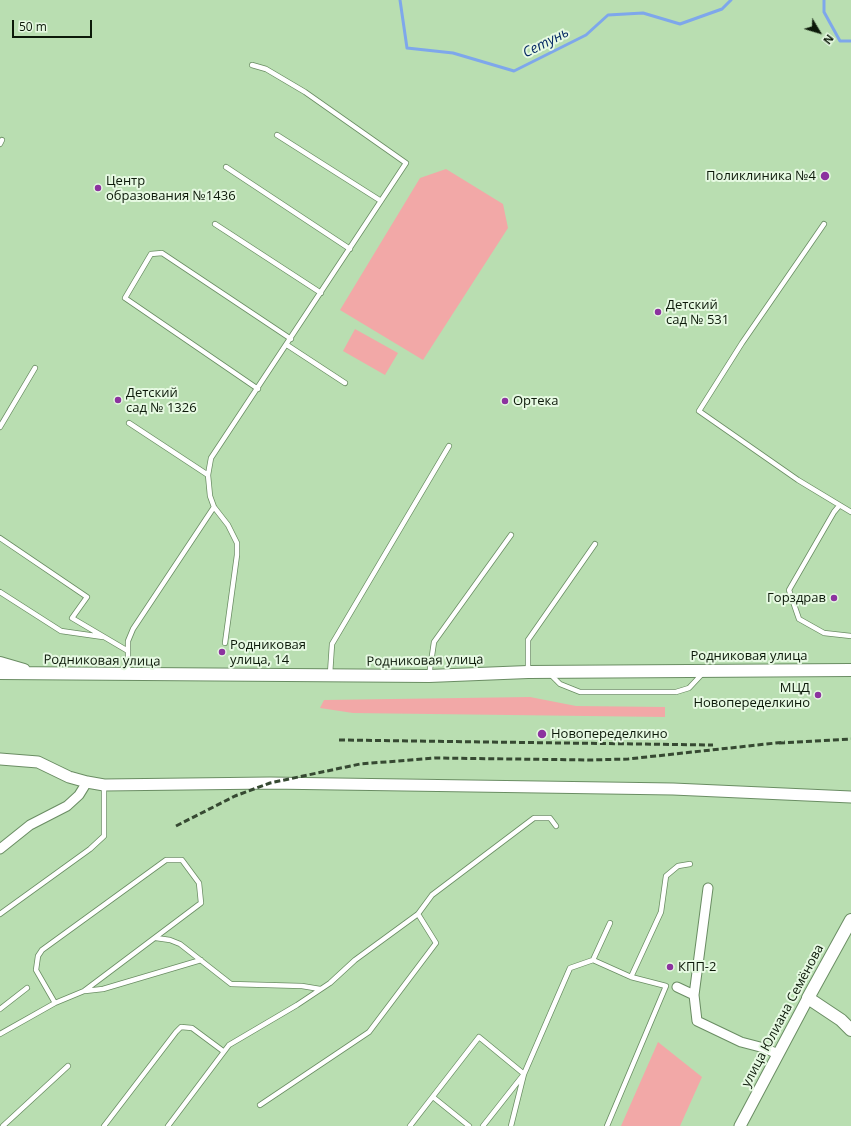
<!DOCTYPE html>
<meta charset="utf-8">
<style>
body{margin:0}
#map{position:relative;width:851px;height:1126px;overflow:hidden;background:#b9deb1;font-family:"Open Sans",sans-serif}
canvas{display:block}
.north{position:absolute;left:799px;top:12px;width:40px;height:40px;-webkit-text-stroke:3px #e6f9e2;paint-order:stroke;rotate:128deg;font-size:11px;font-weight:700;line-height:16px;text-align:center;color:#0c1909}
.north::after{content:'';display:block;margin:auto;width:14px;height:18px;background:#0c1909;clip-path:polygon(50% 0,100% 100%,50% 72%,0 100%)}
.scale{position:absolute;left:12px;top:20px;width:80px;height:18px;box-sizing:border-box;border:2px solid #0c1909;border-top:0;padding-left:5px;font-size:12px;line-height:14px;white-space:nowrap;color:#0c1909;-webkit-text-stroke:3px #e6f9e2;paint-order:stroke}
</style>
<div id="map">
<canvas width="851" height="1126"></canvas>
<div class="north">N</div>
<div class="scale">50 m</div>
</div>
<script>
const g = document.querySelector('canvas').getContext('2d');
g.lineJoin = 'round';
function fill(path, color) {
  g.fillStyle = color;
  g.fill(path, 'evenodd');
}
function shape(rows) {
  const path = new Path2D();
  for (const r of rows) {
    path.moveTo(r[0], r[1]);
    for (let i = 2; i < r.length; i += 2) path.lineTo(r[i], r[i + 1]);
  }
  return path;
}
function stroke(path, color, width, dash) {
  g.strokeStyle = color;
  g.lineWidth = width;
  g.lineCap = dash ? 'butt' : 'round';
  g.setLineDash(dash || []);
  g.stroke(path);
}
function label(font, color, halo, rows, align = 'center') {
  g.font = font + ' "Open Sans",sans-serif';
  g.lineWidth = 4;
  g.setLineDash([]);
  g.textBaseline = 'middle';
  g.strokeStyle = halo;
  g.fillStyle = color;
  for (const [text, x, y, turn = 0] of rows) {
    g.save();
    g.translate(x, y);
    g.rotate((+turn || 0) * Math.PI / 180);
    g.textAlign = isNaN(turn) ? turn : align;
    if (halo) g.strokeText(text, 0, 0);
    g.fillText(text, 0, 0);
    g.restore();
  }
}
fill(shape([
 [446,169,503,204,508,228,423,360,340,310,420,178],
 [355,329,398,353,385,375,343,351],
 [530,697,576,706,665,707,665,717,353,713,320,708,324,700],
 [658,1042,702,1077,680,1126,621,1126]
]), '#f2a8a7');
stroke(shape([
 [400,0,407,48,453,53,514,71,586,35,608,15,643,13,680,24,722,9,731,0],
 [824,0,824,12,840,41,851,41]
]), '#7ea7eb', 3);
const service = shape([
 [277,135,381,201],
 [0,144,2,140],
 [226,167,350,249],
 [215,224,321,293],
 [824,224,742,343,699,411,798,480,851,512],
 [287,345,345,383],
 [258,389,125,298,151,254,162,253,291,339],
 [129,423,208,475],
 [0,427,35,368],
 [839,506,834,512,789,590,799,619,824,633,851,636],
 [0,538,87,597,72,618,128,651],
 [0,592,61,631,103,637],
 [225,643,237,555,237,543,228,525,214,507,210,496,208,475,211,458,406,163,305,92,266,69,252,65],
 [528,671,528,640,595,544],
 [128,672,128,641,133,629,214,507],
 [330,674,332,644,449,446],
 [551,675,560,684,580,692,676,692,689,688,703,673],
 [429,676,434,642,511,535],
 [0,914,90,849,104,836,104,786],
 [156,938,170,940,180,944,231,984,302,986,320,989],
 [593,960,610,923],
 [85,991,103,989,201,960],
 [0,1009,27,988],
 [0,1034,55,1003,84,991,201,903,199,883,182,860,166,860,42,950,38,956,36,970,55,1003],
 [433,1097,469,1126],
 [260,1105,369,1032,436,943,418,914],
 [3,1126,68,1066],
 [104,1126,176,1032,181,1027,192,1028,223,1051],
 [168,1126,229,1045,297,1005,330,983,355,960,418,914,432,895,534,818,550,818,556,826],
 [410,1126,479,1037,524,1074,511,1126],
 [483,1126,524,1074,570,968,593,960,631,977,661,912,666,876,678,866,690,864],
 [607,1126,666,986,631,977]
]);
const minor = shape([
 [0,849,30,825,67,806,79,795,87,782],
 [677,987,694,995,708,888],
 [694,995,697,1021,741,1042,764,1048,778,1054]
]);
const tertiary = shape([
 [0,759,38,762,69,777,87,782,104,785,270,783,673,789,851,797],
 [740,1126,808,998]
]);
const secondary = shape([
 [0,663,24,670],
 [0,673,429,676,528,672,851,670],
 [851,920,808,998,841,1020,851,1030]
]);
stroke(service, '#6a8d63', 6);
stroke(minor, '#6a8d63', 11);
stroke(tertiary, '#6a8d63', 13);
stroke(secondary, '#6a8d63', 14);
stroke(service, '#fff', 4.5);
stroke(minor, '#fff', 9);
stroke(tertiary, '#fff', 11);
stroke(secondary, '#fff', 12);
stroke(shape([
 [339,740,713,745],
 [779,743,851,739],
 [176,826,235,796,270,783,360,764,435,758,591,760,628,759,785,742]
]), '#364932', 3, [6, 3]);
for (const [x, y, r, color] of [
 [825,176,5,"#8c339f"],
 [98,188,4,"#8c339f"],
 [658,312,4,"#8c339f"],
 [118,400,4,"#8c339f"],
 [505,401,4,"#8c339f"],
 [834,598,4,"#8c339f"],
 [222,652,4,"#8c339f"],
 [818,695,4,"#8c339f"],
 [542,734,5,"#8c339f"],
 [670,967,4,"#8c339f"]
]) {
  const dot = new Path2D();
  dot.arc(x, y, r, 0, 2 * Math.PI);
  g.fillStyle = color;
  g.fill(dot);
  stroke(dot, '#e6f9e2', 1.5);
}
label('13px', '#0c1909', '#e6f9e2', [
 ["Поликлиника №4",816,176,"right"],
 ["Центр",106,181],
 ["образования №1436",106,196],
 ["Детский",666,305],
 ["сад № 531",666,320],
 ["Детский",126,393],
 ["сад № 1326",126,408],
 ["Ортека",513,401],
 ["Горздрав",826,598,"right"],
 ["Родниковая",230,645],
 ["улица, 14",230,660],
 ["МЦД",810,688,"right"],
 ["Новопеределкино",810,703,"right"],
 ["Новопеределкино",551,734],
 ["КПП-2",678,967]
], 'left');
label('13px', '#0c1909', '#e6f9e2', [
 ["Родниковая улица",749,656],
 ["Родниковая улица",102,661,1],
 ["Родниковая улица",425,661,-1],
 ["улица Юлиана Семёнова",783,1016,-62]
]);
label('italic 14px', '#052964', '#e6f9e2', [
 ["Сетунь",546,43,-27]
]);
</script>
